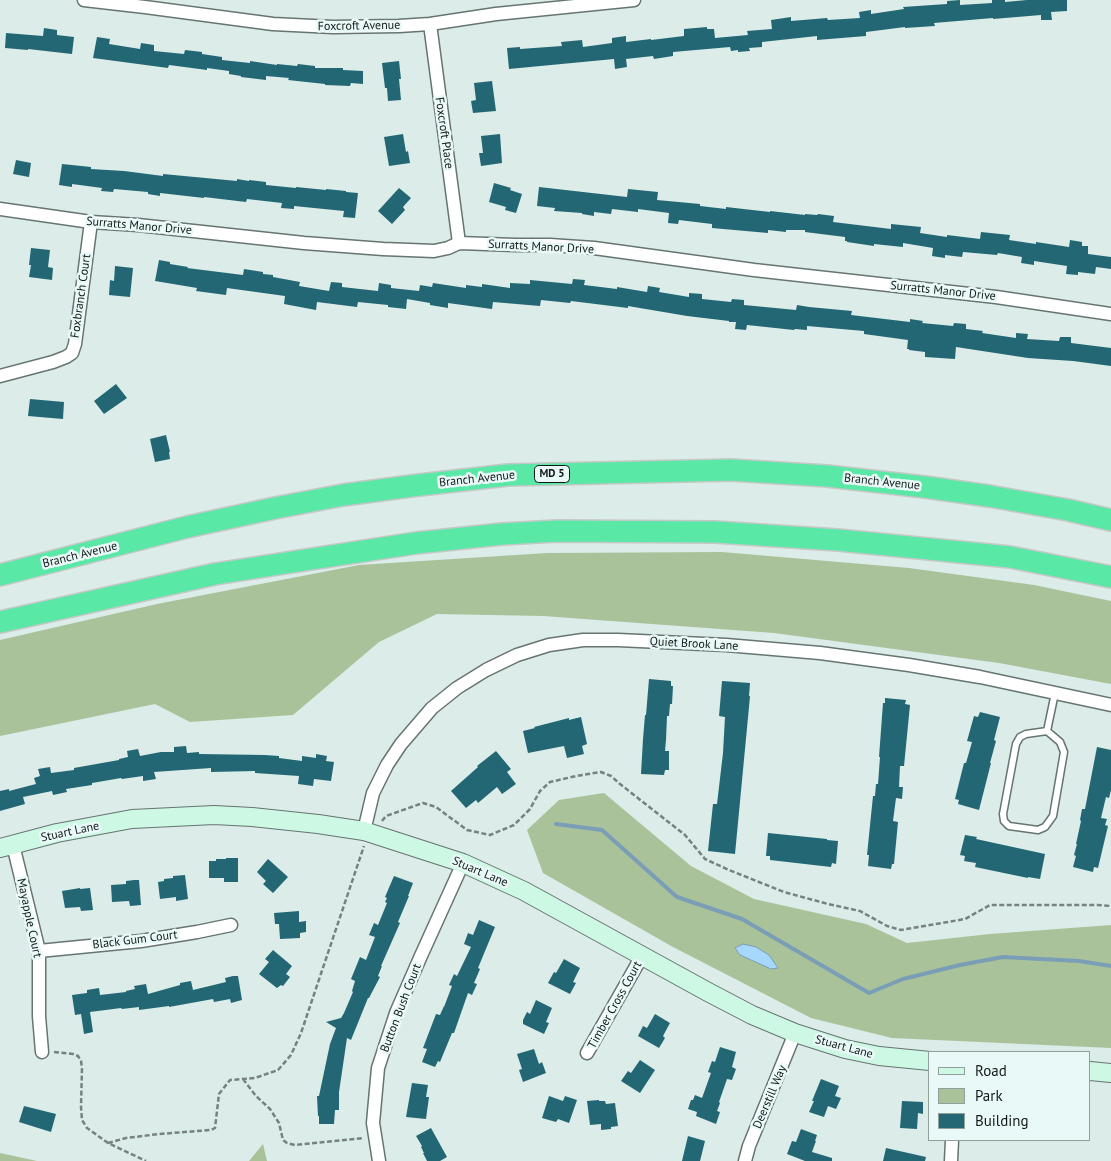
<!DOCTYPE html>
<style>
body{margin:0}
#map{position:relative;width:1111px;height:1161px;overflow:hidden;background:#dcece9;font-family:"PT Sans",sans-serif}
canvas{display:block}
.legend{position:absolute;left:928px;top:1051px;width:162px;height:90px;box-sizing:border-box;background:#e9f9f7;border:1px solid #939f9d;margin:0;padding:6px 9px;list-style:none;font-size:15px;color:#121817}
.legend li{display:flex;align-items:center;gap:10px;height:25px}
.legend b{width:25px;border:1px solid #939f9d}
</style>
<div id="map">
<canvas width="1111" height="1161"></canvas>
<ul class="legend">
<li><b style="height:6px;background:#cdf8e4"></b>Road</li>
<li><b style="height:14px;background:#aac29a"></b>Park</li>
<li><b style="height:14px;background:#236774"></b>Building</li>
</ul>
</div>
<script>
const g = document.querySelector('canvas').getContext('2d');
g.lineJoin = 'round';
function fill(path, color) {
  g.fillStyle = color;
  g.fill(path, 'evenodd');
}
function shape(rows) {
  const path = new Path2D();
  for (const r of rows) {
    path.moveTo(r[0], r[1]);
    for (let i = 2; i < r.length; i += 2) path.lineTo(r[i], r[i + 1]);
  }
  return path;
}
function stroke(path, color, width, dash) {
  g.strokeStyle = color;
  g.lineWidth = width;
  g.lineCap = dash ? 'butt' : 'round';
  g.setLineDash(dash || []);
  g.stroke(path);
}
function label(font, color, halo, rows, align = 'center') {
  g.font = font + ' "PT Sans",sans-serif';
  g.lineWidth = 5;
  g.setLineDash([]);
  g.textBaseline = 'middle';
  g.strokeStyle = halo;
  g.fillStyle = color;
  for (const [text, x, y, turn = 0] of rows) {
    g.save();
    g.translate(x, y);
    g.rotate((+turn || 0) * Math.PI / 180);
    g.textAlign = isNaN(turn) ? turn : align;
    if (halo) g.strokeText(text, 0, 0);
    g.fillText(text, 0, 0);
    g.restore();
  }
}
fill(shape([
 [722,552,909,568,1034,585,1111,601,1111,684,999,663,774,633,543,616,437,614,379,642,293,715,190,722,155,704,0,736,0,640,157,604,359,565,547,553],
 [604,793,691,866,754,899,866,924,907,943,990,934,1111,925,1111,1048,892,1038,811,1018,673,947,543,873,527,830,559,800],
 [263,1144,267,1161,249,1161],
 [0,1153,37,1161,0,1161]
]), '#aac29a');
const water = shape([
 [743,944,756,947,769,955,778,968,771,969,740,955,735,948,743,944]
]);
fill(water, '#a7d7fa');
stroke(water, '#7a9eb6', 1);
stroke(shape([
 [556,824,602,830,677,897,742,919,869,993,903,979,960,965,1003,957,1079,961,1111,966]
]), '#7a9eb6', 4);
fill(shape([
 [960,0,960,5,992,3,992,0,1005,0,1005,2,1027,0,1067,0,1067,11,1051,12,1052,20,1041,20,1041,15,993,19,993,18,934,23,935,26,905,28,905,27,866,32,866,36,817,40,817,36,762,42,762,47,749,48,750,51,738,52,738,50,731,51,730,47,673,52,673,56,654,59,653,56,626,59,627,67,615,69,614,59,509,69,507,48,520,47,520,49,562,46,561,42,582,40,583,47,612,43,612,38,626,36,626,42,651,39,651,40,684,36,684,29,707,27,707,29,714,29,715,38,748,35,747,31,772,29,771,20,791,17,791,21,827,18,828,20,860,18,859,12,871,10,871,14,904,9,903,7,947,4,947,1],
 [44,28,57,30,57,35,74,37,72,54,28,49,28,50,5,48,6,33,43,36],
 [97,37,110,39,109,44,140,49,141,43,154,45,154,51,184,54,185,50,202,52,202,54,222,57,222,60,250,63,250,61,277,65,277,64,297,66,298,64,315,66,315,68,343,68,343,70,363,71,363,84,351,83,350,86,325,85,325,84,288,80,289,78,266,76,266,80,241,77,241,76,229,74,229,71,207,68,207,70,169,65,168,68,93,58],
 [399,61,401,79,399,79,401,100,388,101,387,88,385,88,382,63],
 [492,81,496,111,473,113,471,101,476,100,474,83],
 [403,134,406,152,408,151,410,163,389,166,384,137],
 [500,134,502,163,481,166,479,153,483,153,481,136],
 [16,160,31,163,29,177,13,174],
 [62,164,91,167,91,169,124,171,163,176,163,174,237,181,237,179,249,181,249,180,266,182,266,185,296,188,296,187,326,190,326,189,346,191,346,192,358,193,355,218,343,217,344,211,294,206,294,209,281,208,282,203,247,199,246,202,204,197,204,198,160,193,160,196,148,194,148,192,114,189,113,192,101,191,102,188,72,184,72,187,59,185],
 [494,183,511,188,510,190,522,194,516,213,505,210,506,207,489,202],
 [539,187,627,197,628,189,658,192,657,200,700,204,700,206,726,209,726,207,770,212,770,211,805,215,805,214,817,215,818,214,834,216,833,222,891,229,891,224,921,227,920,233,947,237,947,235,980,239,981,232,1010,235,1009,240,1036,244,1036,242,1069,247,1070,240,1082,242,1082,246,1088,246,1088,254,1111,257,1111,269,1096,267,1095,274,1078,272,1078,275,1066,274,1067,266,1034,261,1034,265,1021,263,1022,257,998,253,997,255,963,252,962,257,945,255,945,258,932,256,933,248,903,243,903,247,874,244,874,246,847,242,847,241,845,241,845,237,805,232,805,230,786,230,786,232,768,230,768,233,712,228,712,224,679,220,678,224,668,223,669,213,638,209,638,212,612,209,611,214,594,212,594,216,582,214,582,213,554,211,555,208,537,206],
 [399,188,411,198,403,207,405,210,392,224,378,211],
 [31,248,50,250,48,267,53,268,52,280,29,277,31,265,29,265],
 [159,260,170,262,170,264,188,267,187,268,243,275,244,269,263,272,263,274,273,275,273,277,300,282,299,286,329,291,331,282,342,283,342,287,378,291,379,283,391,285,391,288,419,291,420,285,432,287,433,283,466,288,466,285,482,287,482,284,510,288,510,283,530,284,530,280,572,284,573,279,585,280,584,285,617,289,617,287,647,292,648,286,660,288,659,292,689,297,689,293,702,294,702,299,731,302,732,299,744,300,744,305,796,310,797,305,809,307,852,311,851,315,910,322,910,319,923,321,922,323,953,326,954,323,966,324,966,329,983,331,982,333,1016,338,1016,333,1028,334,1027,339,1059,341,1060,337,1071,337,1071,343,1111,348,1111,366,1073,361,1028,358,956,347,955,359,925,357,925,352,909,350,909,349,907,349,908,340,864,334,864,331,807,326,807,330,795,329,794,330,747,325,746,330,735,329,736,322,729,322,729,321,687,316,628,306,628,308,571,301,570,303,541,300,540,306,493,302,492,309,448,303,448,308,430,305,430,303,407,299,406,309,388,307,388,305,358,302,357,307,317,302,316,310,284,304,285,296,227,288,226,295,196,291,197,288,155,281],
 [115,266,133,268,130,297,109,295,110,280,114,281],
 [116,384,127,398,104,414,94,401],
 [30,399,64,402,63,419,28,416],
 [166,435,170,452,169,452,170,459,155,462,150,439],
 [649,679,671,681,671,686,673,686,672,704,670,704,669,716,667,716,666,740,665,751,669,751,669,770,665,770,664,775,641,774,643,739,645,715,646,715],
 [722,681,750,683,749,696,750,696,749,707,735,854,708,851,713,804,717,804,723,753,725,717,719,716],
 [885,698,906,700,905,704,910,705,904,766,900,766,899,787,903,787,902,799,896,798,893,821,898,822,894,864,892,864,891,869,868,866,869,855,867,855,873,796,875,796,876,784,878,784,880,757,879,757,883,703,885,703],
 [980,712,1000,717,994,740,996,741,990,763,991,763,979,810,958,804,959,800,955,799,964,763,966,763,972,742,967,741,974,716,978,717],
 [581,717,587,744,582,746,584,754,567,758,564,746,528,753,523,731,535,728,534,727,569,718,569,720],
 [186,746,187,753,199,752,199,754,265,755,279,756,279,758,302,761,302,756,316,758,316,754,327,756,326,761,334,762,331,781,314,779,313,786,298,784,299,776,255,773,255,771,211,772,211,768,154,772,156,779,143,781,143,776,122,779,121,778,98,782,92,783,92,785,66,789,67,792,53,795,52,791,23,797,25,804,0,811,0,791,9,789,9,791,36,784,34,778,40,776,38,769,50,767,51,773,74,770,74,768,119,760,119,759,128,757,127,751,138,749,140,756,161,752,174,752,174,747],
 [1097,747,1111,750,1111,790,1109,798,1106,797,1101,818,1107,819,1105,825,1108,826,1098,868,1094,867,1093,872,1073,867,1076,856,1074,855,1077,844,1076,844,1081,821,1080,820,1082,809,1085,809],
 [496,751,511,769,507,772,516,784,502,794,497,787,478,803,476,800,466,808,451,791,478,767,477,766],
 [768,833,827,839,827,840,838,841,836,864,832,863,831,867,770,860,770,856,766,856],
 [965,835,977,837,976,839,1045,854,1040,879,1028,877,1028,878,975,867,976,863,964,861,965,856,960,855],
 [226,858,238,858,238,882,224,882,224,878,209,878,209,861,216,861,216,859,226,859],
 [268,859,288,877,273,893,263,884,266,881,257,872],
 [185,875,188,899,176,901,176,897,160,899,158,882,164,881,164,879,173,878,173,876],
 [394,876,413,883,408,896,409,896,398,922,400,923,381,966,382,966,378,976,380,977,369,998,368,998,351,1040,347,1038,339,1092,339,1110,335,1110,334,1124,319,1124,319,1116,318,1116,317,1096,319,1096,330,1044,336,1028,326,1022,341,1018,344,1013,353,992,352,991,355,981,351,979,360,957,366,960,375,937,369,935,374,923,378,925,387,903,385,902,387,898,385,897],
 [134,880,139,880,141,905,130,906,129,901,112,902,111,885,126,884,126,881],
 [80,888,80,889,90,888,93,910,81,911,80,907,65,908,62,891],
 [299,911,299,922,306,921,306,932,300,933,300,938,280,939,279,924,275,924,274,913],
 [479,920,495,927,478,968,480,969,474,983,477,984,472,995,468,993,454,1033,452,1033,440,1062,438,1061,435,1067,422,1062,427,1049,423,1048,436,1014,440,1015,444,1006,444,1007,452,986,449,985,454,974,457,976,471,947,464,944,468,933,473,935],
 [273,950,292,966,286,974,290,977,283,986,281,985,277,988,259,974,269,962,265,959],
 [564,959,580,968,573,982,576,983,570,994,548,983,554,972,556,973],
 [233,976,238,976,242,1000,231,1003,230,999,214,1002,213,999,169,1007,169,1006,139,1010,139,1007,122,1009,121,1008,90,1012,93,1032,84,1034,81,1014,75,1015,72,995,87,993,87,990,99,988,100,995,126,992,126,991,135,989,134,986,146,984,148,994,180,985,180,983,191,981,193,990,226,982,225,978],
 [536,1000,552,1008,546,1022,549,1023,544,1034,523,1024,523,1020,527,1012,530,1014],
 [655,1014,670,1023,663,1036,665,1038,659,1048,638,1036,643,1026,647,1028],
 [720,1047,736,1052,732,1067,736,1069,732,1080,727,1079,719,1102,720,1103,717,1111,720,1112,716,1124,696,1116,697,1112,688,1109,691,1100,693,1100,695,1095,702,1098,711,1073,708,1072,712,1061,715,1062],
 [534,1049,539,1064,542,1062,546,1073,523,1082,519,1070,522,1069,517,1054],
 [640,1060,655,1070,640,1093,621,1081,628,1071,631,1073],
 [821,1079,839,1086,835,1096,841,1098,836,1109,828,1106,824,1117,809,1112,814,1101,812,1101],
 [412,1083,428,1085,426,1097,429,1097,426,1119,406,1117],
 [549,1096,563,1101,565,1096,577,1100,569,1123,558,1119,556,1122,542,1118],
 [599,1100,599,1101,605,1101,606,1104,615,1103,618,1126,611,1127,611,1129,601,1130,601,1124,590,1125,587,1101],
 [902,1101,923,1102,923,1114,918,1113,917,1129,900,1128],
 [24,1106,56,1114,51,1132,19,1122],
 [431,1128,447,1157,440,1161,427,1161,423,1153,424,1153,421,1147,422,1146,416,1136],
 [801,1129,817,1135,815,1141,816,1141,812,1152,832,1158,832,1161,805,1161,787,1154,792,1141,796,1142],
 [688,1136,705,1141,700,1161,682,1161],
 [886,1148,926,1157,925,1161,883,1161]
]), '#236774');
const lane = shape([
 [1047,731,1060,742,1064,752,1053,816,1045,827,1038,830,1009,826,1004,821,1003,814,1016,744,1020,737,1026,734,1047,731],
 [1047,731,1055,693]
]);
const street = shape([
 [84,0,145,7,273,24,333,27,399,26,430,24,496,14,634,0],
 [430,24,459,243],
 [0,209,91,222,138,225,304,243,383,249,434,251,448,248,459,243,515,245,550,245,594,248,754,270,996,297,1111,314],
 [0,376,53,362,66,357,72,353,75,344,91,222],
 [364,831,373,793,387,765,401,744,432,708,457,688,486,670,517,655,549,645,583,640,618,640,726,645,820,653,909,665,980,677,1111,705],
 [13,845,39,951,39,1016,42,1052],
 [39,951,141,941,197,932,231,925],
 [587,1053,642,956],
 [379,1161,373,1123,378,1068,396,1013,420,958,463,863],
 [745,1161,749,1146,795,1033],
 [951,1161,952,1140]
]);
const secondary = shape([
 [0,848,57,833,132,819,214,815,252,817,318,824,364,831,463,863,524,891,708,992,752,1015,795,1033,845,1049,879,1056,930,1061],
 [1090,1071,1111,1073]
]);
const highway = shape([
 [0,575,187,527,275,508,343,495,419,485,508,475,731,470,827,476,925,487,989,496,1068,510,1111,520],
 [0,622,215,574,292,562,416,543,502,534,557,531,715,532,838,540,1010,557,1111,577]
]);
stroke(lane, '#667472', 9);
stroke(street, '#667472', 15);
stroke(secondary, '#667472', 20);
stroke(highway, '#c6c8c7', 24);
stroke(shape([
 [382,821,386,816,423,803,436,807,467,830,490,835,514,825,530,809,540,791,550,782,576,776,601,772,611,776,620,784,685,835,705,859,729,870,784,892,828,904,860,911,887,926,901,930,965,919,990,905,1097,905,1111,906],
 [54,1052,73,1054,78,1056,81,1061,82,1068,81,1107,82,1120,87,1128,108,1143,146,1161],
 [243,1079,256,1096,270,1109,279,1123,283,1140,287,1143,295,1145,364,1138],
 [108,1143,126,1138,159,1134,211,1130,215,1128,219,1094,230,1080,255,1078,278,1070,291,1055,301,1033,364,846]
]), '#778280', 2.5, [5, 2.5]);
stroke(lane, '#fff', 6);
stroke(street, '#fff', 12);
stroke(secondary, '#cdf8e4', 18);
stroke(highway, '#59e8a6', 21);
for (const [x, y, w] of [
 [552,474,35]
]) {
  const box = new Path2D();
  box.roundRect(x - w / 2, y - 8.5, w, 17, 4);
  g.fillStyle = '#e9f9f7';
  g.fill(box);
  stroke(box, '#121817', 1);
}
label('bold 11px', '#121817', null, [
 ["MD 5",552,474]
]);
label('12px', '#121817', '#e9f9f7', [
 ["Foxcroft Avenue",359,26,-1],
 ["Foxcroft Place",444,133,82],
 ["Surratts Manor Drive",139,226,5],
 ["Surratts Manor Drive",541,247,3],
 ["Surratts Manor Drive",943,291,6],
 ["Foxbranch Court",81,296,-82],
 ["Branch Avenue",477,479,-6],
 ["Branch Avenue",882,482,6],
 ["Branch Avenue",80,555,-14],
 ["Quiet Brook Lane",694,644,3],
 ["Stuart Lane",70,832,-12],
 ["Stuart Lane",480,872,23],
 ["Mayapple Court",29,918,78],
 ["Black Gum Court",135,940,-7],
 ["Timber Cross Court",615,1005,-61],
 ["Button Bush Court",401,1008,-69],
 ["Stuart Lane",844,1047,15],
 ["Deerstill Way",770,1097,-67]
]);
</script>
